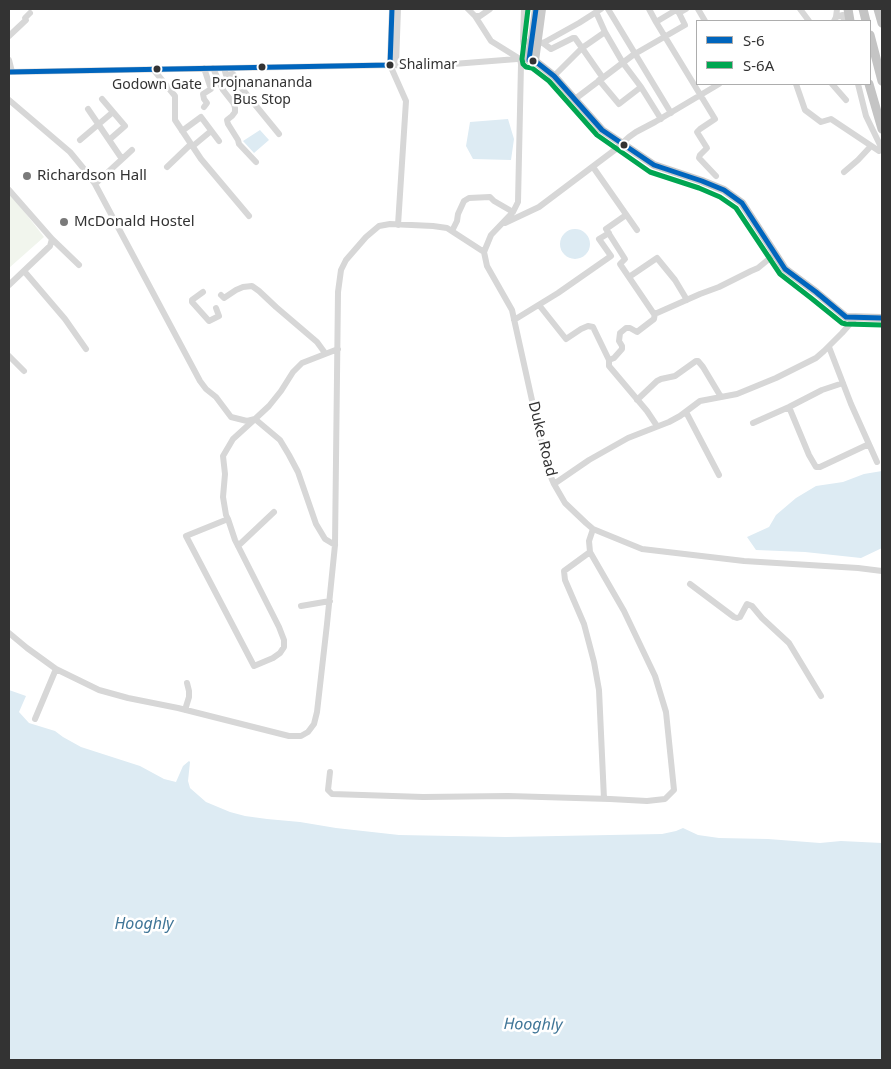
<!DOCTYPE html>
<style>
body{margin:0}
#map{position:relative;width:891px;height:1069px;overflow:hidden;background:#fff;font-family:"Noto Sans",sans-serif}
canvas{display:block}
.frame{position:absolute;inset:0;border:10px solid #333;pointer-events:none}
.legend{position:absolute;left:696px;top:20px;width:175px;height:65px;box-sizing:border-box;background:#fff;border:1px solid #adadad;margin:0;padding:6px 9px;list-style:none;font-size:15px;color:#333}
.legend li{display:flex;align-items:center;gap:10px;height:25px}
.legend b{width:25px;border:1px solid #adadad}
</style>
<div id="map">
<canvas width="891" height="1069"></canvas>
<div class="frame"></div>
<ul class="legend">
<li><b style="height:6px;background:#0065bd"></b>S-6</li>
<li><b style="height:6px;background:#00a651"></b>S-6A</li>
</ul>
</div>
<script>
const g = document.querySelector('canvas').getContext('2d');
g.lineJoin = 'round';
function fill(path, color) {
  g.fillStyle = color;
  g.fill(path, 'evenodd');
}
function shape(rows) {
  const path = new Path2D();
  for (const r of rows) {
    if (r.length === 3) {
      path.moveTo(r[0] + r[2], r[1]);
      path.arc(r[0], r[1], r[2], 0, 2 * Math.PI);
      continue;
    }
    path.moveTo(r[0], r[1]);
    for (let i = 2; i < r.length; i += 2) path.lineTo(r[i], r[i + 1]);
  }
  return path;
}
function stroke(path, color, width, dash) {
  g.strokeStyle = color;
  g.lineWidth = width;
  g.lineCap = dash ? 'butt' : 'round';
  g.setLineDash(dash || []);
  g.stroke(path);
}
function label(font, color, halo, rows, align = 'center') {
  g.font = font + ' "Noto Sans",sans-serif';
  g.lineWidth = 5;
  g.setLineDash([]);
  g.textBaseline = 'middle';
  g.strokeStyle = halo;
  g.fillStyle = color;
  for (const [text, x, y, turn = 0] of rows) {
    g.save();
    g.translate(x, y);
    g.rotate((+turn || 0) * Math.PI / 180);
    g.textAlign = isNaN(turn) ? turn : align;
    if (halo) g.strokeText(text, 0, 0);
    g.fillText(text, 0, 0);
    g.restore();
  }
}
fill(shape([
 [9,192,44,237,9,268]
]), '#f1f5ed');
fill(shape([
 [508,119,514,139,511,160,473,159,466,146,470,122],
 [260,130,269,140,254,153,243,141],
 [575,244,15],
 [882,471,882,548,861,558,805,552,756,550,747,537,769,527,776,515,796,498,816,486,843,482,864,474],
 [9,690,26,696,19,712,29,723,55,731,63,737,81,747,140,766,164,779,176,782,183,766,189,761,190,762,188,781,190,788,206,802,230,812,245,816,267,819,300,822,336,828,399,835,506,837,662,834,676,831,683,828,698,835,719,838,768,839,820,843,841,841,882,843,882,1060,9,1060]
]), '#ddebf3');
stroke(shape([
 [392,9,390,65,406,101,398,225],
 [468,9,475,16,480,16,490,9],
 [524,9,523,41,525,59],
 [608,9,671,113],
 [649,9,656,22],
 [698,9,705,21],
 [800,9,809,21],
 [596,12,605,32,623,63,641,87,661,119],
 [679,13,676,10,656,22,715,119,700,129,697,132,707,148,700,155,699,158,716,176],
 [475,16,491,41,520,59,521,64,518,202,513,212,491,235,484,252,487,266,512,310,547,468,554,484,565,503,586,523,593,529,642,549,744,561,858,568,882,571],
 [836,17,843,15,844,21],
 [834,21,836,17,837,9],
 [9,36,26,20,25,18,30,13],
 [523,41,543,43,579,23,601,9],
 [543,43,551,49,573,38,575,38,603,78],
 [9,60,12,72],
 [396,65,398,9],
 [213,68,223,90,234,104,235,108,235,112,232,116,227,120,228,124,238,140,239,144,256,162],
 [224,68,226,75,233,74,239,85,279,134],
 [153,69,175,96,175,120,201,159,249,216],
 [9,72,396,65,428,66,517,59],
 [554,76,582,48,605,32],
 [599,80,619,104,641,87],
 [796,84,805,110,821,122,831,119,879,151,882,149],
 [832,84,846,100],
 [858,84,866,116,882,149],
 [102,99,125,126,109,140],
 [575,99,633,55,685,25,679,13,686,9],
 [9,100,70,152,84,169,95,184,200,381,206,389,216,397,231,417,247,421,255,419,269,406,281,391,293,372,302,363,338,349],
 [204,107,207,103,204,99,203,94,211,89,204,68],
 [88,109,122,159],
 [182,131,201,117,219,141],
 [80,140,113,112],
 [193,146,211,131],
 [167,167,191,144],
 [593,167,637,230],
 [844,172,858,160,871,146],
 [95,184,132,150],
 [9,190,52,239,50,246,9,285],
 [626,215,606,229,625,259,620,264,654,314,657,313,700,294,719,287,751,271,758,268,775,254],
 [505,223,539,207,616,149,629,137,636,132,655,122,719,84],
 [452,231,457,221,458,214,464,201,469,198,490,197,494,201,513,212],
 [52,239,79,265],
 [24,271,65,319,86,349],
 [629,277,657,258,675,280,687,300],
 [203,292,192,300,192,302,209,321,219,316,216,308],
 [221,295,224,298,236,290,243,287,252,286,259,291,276,307,317,342,325,353],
 [539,305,566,339,581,329,588,326,593,327,609,360,609,366,647,411,657,426],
 [514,320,558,293,611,256,599,239,609,233],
 [829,347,851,404,877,462],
 [9,356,24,371],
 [609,360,614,358,622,349,622,346,619,341,620,333,626,328,630,328,637,332,654,319,655,313],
 [637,400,657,381,661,379,675,376,696,361,698,361,703,367,721,397],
 [789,407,809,455,816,467,820,467,869,444],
 [686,412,719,475],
 [753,423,789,407,822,390,843,383],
 [554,484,589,460,628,438,669,422,680,416,700,401,737,394,776,378,816,358,824,351,842,333,856,317],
 [228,519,186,536,254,666,273,658,280,653,284,647,284,640,279,627,235,540,228,519,226,515,223,497,225,474,223,456,233,439,255,419,280,440,289,455,298,472,316,524,325,539,335,545],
 [238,546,274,512],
 [590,552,564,571,565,580,584,624,594,662,599,690,604,799],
 [690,584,734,617,737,618,740,617,747,604,752,606,762,618,789,643,821,696],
 [301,606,330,601],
 [9,633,27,648,56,669,99,690,128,698,178,708,289,736,301,736,308,732,314,724,317,712,327,624,335,545,338,292,341,270,346,260,366,237,379,226,390,224,433,226,447,228,484,252],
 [185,710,189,697,189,691,187,683],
 [35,719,56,669],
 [330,772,328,790,332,794,423,797,508,796,610,799,647,801,665,799,674,790,666,712,655,676,624,611,590,552,589,541,593,529]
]), '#d7d7d7', 6);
stroke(shape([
 [536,9,529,60,535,61,554,76,602,130,654,165,702,181,724,190,742,203,785,269,816,292,846,317,882,318],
 [535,61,542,9]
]), '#cacaca', 8);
stroke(shape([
 [848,9,850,21],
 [863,9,866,21],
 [878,9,882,23],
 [870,35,882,81],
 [869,84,882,129]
]), '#c4c4c4', 9);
stroke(shape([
 [536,9,529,60,535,61,554,76,602,130,654,165,702,181,724,190,742,203,785,269,816,292,846,317,882,318],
 [390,65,392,9],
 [9,72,390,65]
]), '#0065bd', 5);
stroke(shape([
 [528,9,522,59,523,64,526,67,532,68,549,81,597,135,650,172,699,188,720,197,736,208,780,274,811,298,842,323,846,324,882,325]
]), '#00a651', 5);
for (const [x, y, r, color] of [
 [533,61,4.5,"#333"],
 [390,65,4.5,"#333"],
 [262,67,4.5,"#333"],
 [157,69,4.5,"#333"],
 [624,145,4.5,"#333"],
 [27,176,5,"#7a7a7a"],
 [64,222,5,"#7a7a7a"]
]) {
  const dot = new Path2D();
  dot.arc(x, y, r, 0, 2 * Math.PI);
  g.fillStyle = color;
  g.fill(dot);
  stroke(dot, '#fff', 2);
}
label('14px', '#333', '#fff', [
 ["Shalimar",399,65,"left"],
 ["Projnanananda",262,83],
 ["Bus Stop",262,100],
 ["Godown Gate",157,85]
]);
label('15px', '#333', '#fff', [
 ["Richardson Hall",37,176],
 ["McDonald Hostel",74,222]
], 'left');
label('15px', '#333', '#fff', [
 ["Duke Road",542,439,76]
]);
label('italic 16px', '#3f7597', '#fff', [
 ["Hooghly",144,924],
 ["Hooghly",533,1025,1]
]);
</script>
